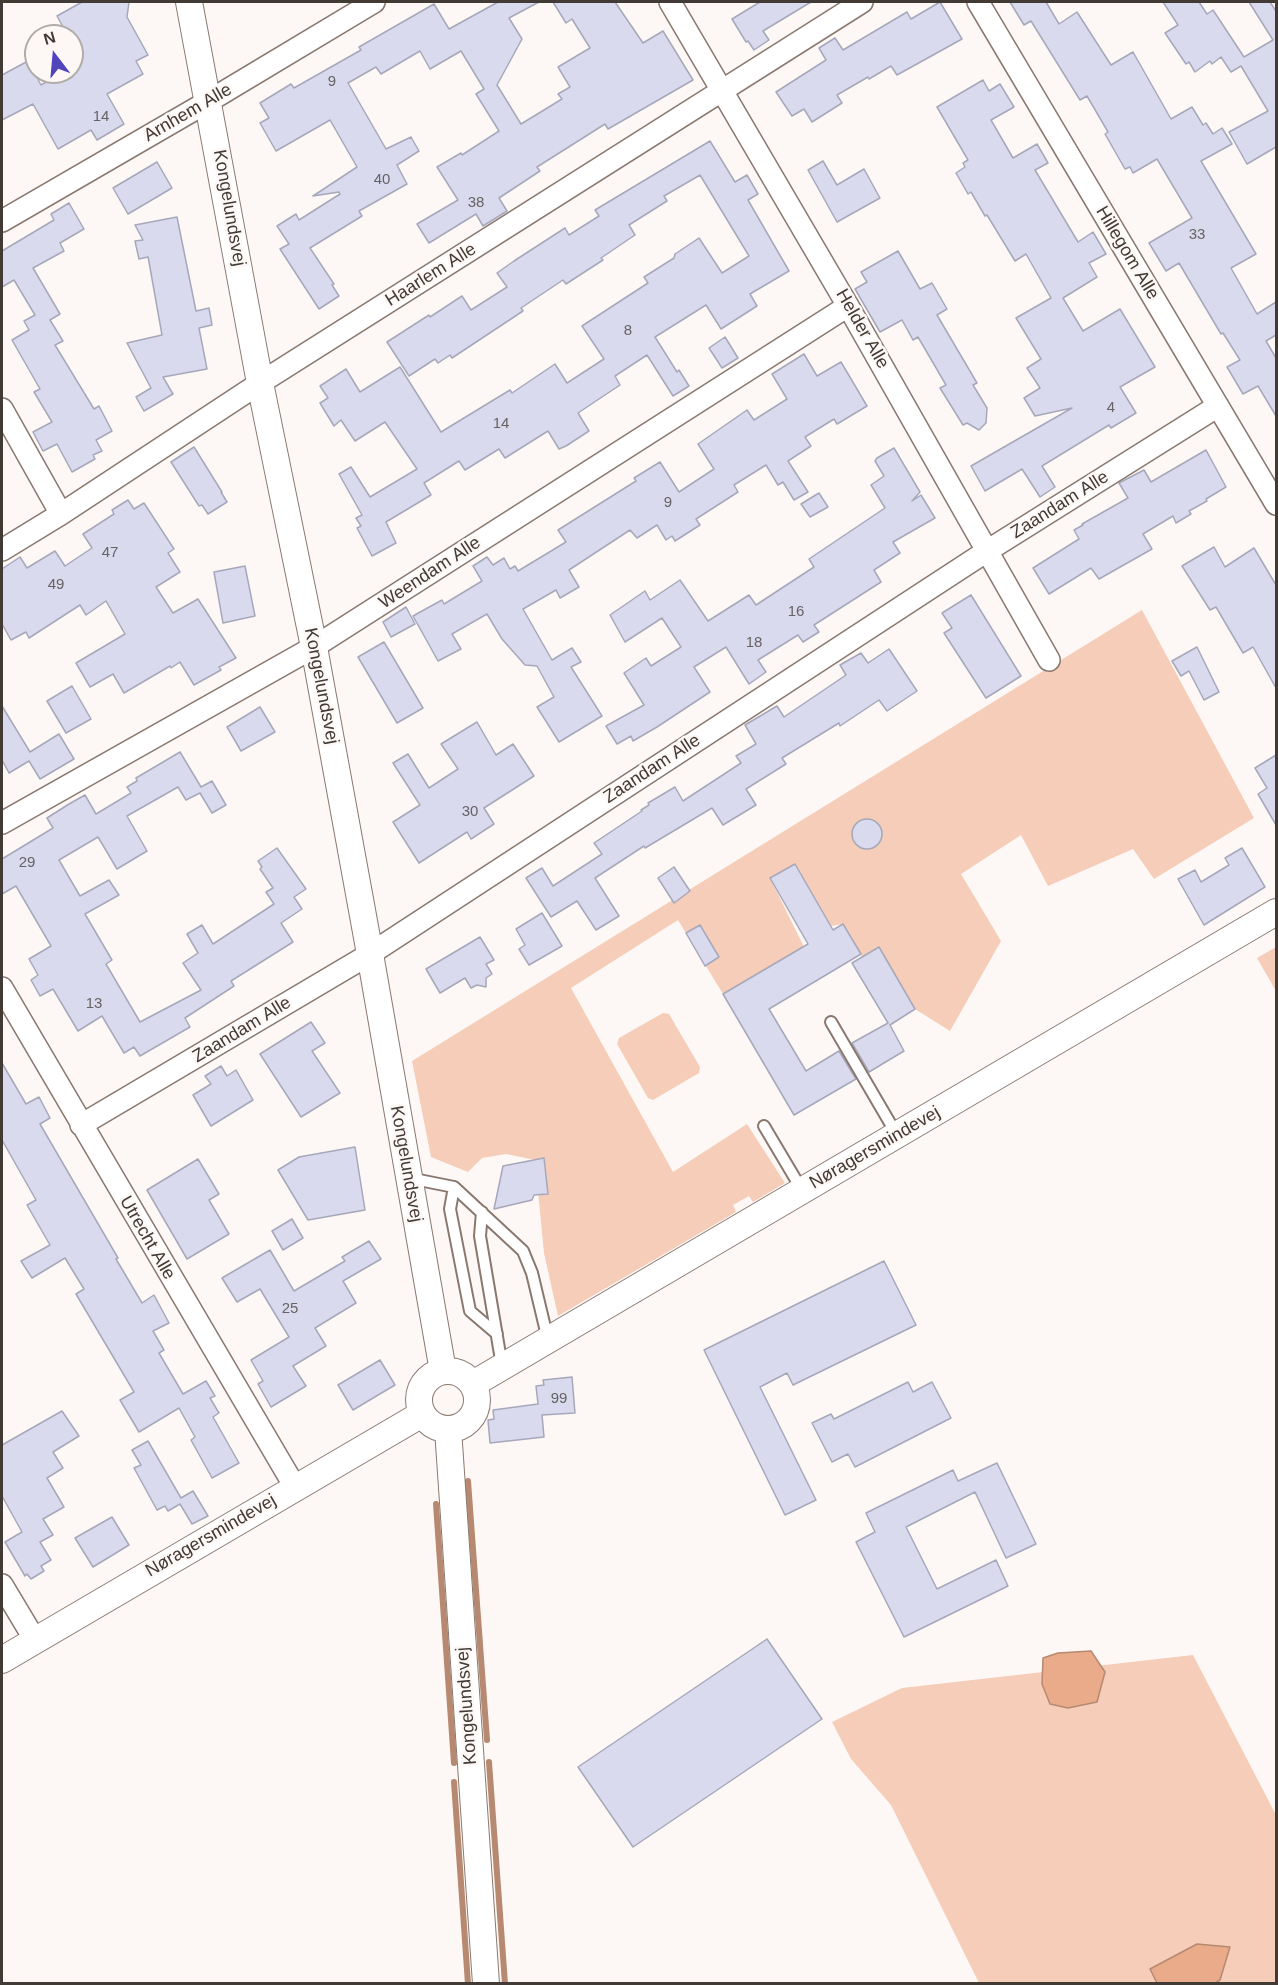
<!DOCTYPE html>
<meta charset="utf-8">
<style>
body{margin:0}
#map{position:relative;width:1278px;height:1985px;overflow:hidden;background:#fdf8f6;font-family:Arial,sans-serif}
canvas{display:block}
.frame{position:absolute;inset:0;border:3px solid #413a35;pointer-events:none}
.north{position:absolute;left:24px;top:24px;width:60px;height:60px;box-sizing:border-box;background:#fdf8f6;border:2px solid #b2aca9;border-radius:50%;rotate:344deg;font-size:16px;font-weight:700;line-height:24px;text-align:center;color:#413a35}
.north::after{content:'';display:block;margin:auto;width:21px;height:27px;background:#5244bc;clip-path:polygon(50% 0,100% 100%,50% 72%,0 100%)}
</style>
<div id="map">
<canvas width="1278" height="1985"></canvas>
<div class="frame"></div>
<div class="north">N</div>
</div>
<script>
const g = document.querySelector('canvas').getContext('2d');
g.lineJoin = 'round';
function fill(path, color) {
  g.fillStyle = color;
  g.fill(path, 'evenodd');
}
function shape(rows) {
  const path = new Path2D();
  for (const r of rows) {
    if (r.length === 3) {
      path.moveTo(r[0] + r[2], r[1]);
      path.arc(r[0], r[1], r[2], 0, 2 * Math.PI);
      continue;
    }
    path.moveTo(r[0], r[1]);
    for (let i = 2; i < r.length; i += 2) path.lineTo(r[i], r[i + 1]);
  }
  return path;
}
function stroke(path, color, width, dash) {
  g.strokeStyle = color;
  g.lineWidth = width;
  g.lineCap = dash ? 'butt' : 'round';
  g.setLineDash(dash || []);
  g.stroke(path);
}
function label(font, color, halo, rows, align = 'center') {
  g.font = font + ' Arial,sans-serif';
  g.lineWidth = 5;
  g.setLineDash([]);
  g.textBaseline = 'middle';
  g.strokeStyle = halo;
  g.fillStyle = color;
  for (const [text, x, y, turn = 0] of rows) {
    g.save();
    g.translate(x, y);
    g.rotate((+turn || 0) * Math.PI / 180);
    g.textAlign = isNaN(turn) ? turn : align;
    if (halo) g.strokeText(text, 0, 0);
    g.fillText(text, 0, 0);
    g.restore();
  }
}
fill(shape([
 [1142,610,1254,818,1154,879,1133,849,1048,886,1021,835,961,874,1001,941,950,1031,915,1009,879,947,862,957,843,924,831,926,795,864,770,878,804,947,723,994,678,920,571,988,673,1172,747,1124,785,1183,753,1202,749,1196,733,1205,736,1212,558,1316,544,1253,535,1160,506,1154,482,1158,468,1172,431,1157,412,1061],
 [1276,947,1276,991,1257,958],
 [663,1013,669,1014,700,1067,699,1073,653,1100,648,1098,617,1044,619,1038],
 [1193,1655,1276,1815,1276,1983,979,1983,891,1805,851,1759,832,1722,902,1688]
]), '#f5cdb8');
const water = shape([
 [1091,1651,1105,1672,1097,1702,1068,1708,1050,1704,1042,1684,1043,1658,1058,1653,1091,1651],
 [1197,1944,1230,1947,1220,1980,1215,1983,1157,1983,1150,1969,1197,1944]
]);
fill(water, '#e9ab8a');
stroke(water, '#b78970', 1.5);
stroke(shape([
 [468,1481,487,1740],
 [436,1504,454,1763],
 [489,1762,505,1984],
 [454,1782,468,1984]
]), '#b78970', 6);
const building = shape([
 [82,2,129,2,127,17,148,55,136,61,143,74,107,94,124,124,97,140,91,130,58,149,33,104,2,120,2,75,28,61,41,85,64,72,72,72,72,67,81,62,72,48,72,36,68,36,57,16,82,2],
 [498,2,539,2,509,18,522,39,497,85,521,124,562,99,558,94,570,87,558,67,590,48,572,19,566,23,553,2,615,2,643,43,663,31,693,80,608,129,605,124,537,167,540,171,499,198,507,211,483,226,476,214,429,243,417,224,458,200,437,167,461,153,462,155,499,131,476,94,484,89,461,51,430,69,420,51,381,74,376,67,348,83,386,149,411,137,419,151,397,165,407,184,359,211,362,216,310,248,334,284,332,285,339,296,319,309,280,249,289,244,277,226,296,214,299,220,340,194,339,192,313,196,357,167,330,120,276,151,260,123,269,118,260,103,291,84,294,88,361,50,359,47,434,4,449,29,498,2],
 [760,2,811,2,763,31,769,40,754,50,748,41,746,42,732,19,760,2],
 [940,2,962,39,897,75,891,66,869,79,868,77,837,95,842,103,812,122,804,109,792,116,776,92,826,60,819,48,835,38,843,50,907,12,911,19,940,2],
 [1010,2,1046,2,1059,24,1077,12,1111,65,1133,52,1171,119,1192,107,1203,125,1206,123,1213,134,1222,128,1232,144,1201,161,1256,254,1231,268,1257,314,1276,302,1276,335,1266,341,1276,358,1276,416,1258,386,1243,394,1227,367,1240,360,1223,333,1221,334,1179,263,1166,271,1149,243,1192,218,1157,159,1133,173,1130,167,1125,169,1105,134,1108,132,1087,96,1080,100,1031,21,1024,25,1010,2],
 [1163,2,1199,2,1207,14,1213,10,1244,57,1273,40,1249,2,1270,2,1276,11,1276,147,1247,164,1229,132,1268,111,1241,66,1231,72,1221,57,1212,64,1210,61,1195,72,1189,62,1186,64,1165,33,1178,25,1163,2],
 [983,80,989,91,1000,84,1014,107,991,120,1013,158,1037,144,1048,163,1035,170,1078,242,1093,232,1106,254,1089,263,1097,277,1063,298,1083,331,1120,309,1155,367,1120,387,1136,413,1111,428,1109,425,1042,466,1055,487,1040,497,1022,469,985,491,971,466,1072,408,1035,416,1024,398,1040,388,1027,368,1041,359,1016,318,1051,298,1026,254,1015,261,987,215,985,216,971,192,968,194,956,173,965,167,963,163,968,160,937,107,983,80],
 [710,141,735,182,747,175,758,194,748,200,789,271,750,294,757,306,721,329,706,305,655,337,677,372,679,370,689,386,673,396,647,355,615,376,620,385,578,413,589,431,566,446,559,449,548,431,505,458,499,449,465,470,459,461,424,483,431,495,386,522,396,543,372,556,357,528,361,526,356,518,362,515,339,474,351,467,370,497,417,469,385,422,355,441,341,420,334,426,320,403,328,398,320,386,346,369,360,392,400,367,441,432,510,390,512,393,555,364,567,383,604,359,582,326,648,283,644,277,674,258,675,254,699,238,722,273,749,256,700,175,664,196,667,201,629,225,635,235,601,258,603,260,566,284,563,280,521,308,523,311,452,358,450,355,438,363,435,359,409,376,387,342,429,315,430,317,462,296,471,310,507,287,497,273,514,261,565,228,569,235,599,216,595,210,710,141],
 [823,161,837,185,864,169,880,198,837,222,808,170,823,161],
 [157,162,172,188,128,214,113,188,157,162],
 [69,203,84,229,60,243,64,251,33,268,60,314,50,320,63,341,55,345,94,409,99,406,112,431,96,440,102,451,93,455,95,459,72,472,57,444,43,451,33,432,52,422,34,392,40,389,12,340,29,330,24,321,35,315,14,280,2,287,2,251,54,220,51,214,69,203],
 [177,217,196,311,209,308,212,325,199,328,207,369,163,377,173,394,144,411,136,397,151,388,127,343,162,335,149,262,148,257,139,259,135,241,143,240,135,225,177,217],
 [898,251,920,289,932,283,947,309,937,315,977,383,973,385,987,408,986,423,979,430,967,423,963,425,940,388,946,385,918,337,913,340,902,320,880,332,855,289,867,282,861,272,898,251],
 [725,337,738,358,722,368,709,348,725,337],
 [804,354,817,376,841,362,867,406,837,424,834,419,805,437,811,446,788,461,808,492,794,500,783,482,778,485,766,465,734,485,738,492,696,519,700,525,675,541,672,536,666,540,657,525,637,538,630,530,569,570,579,587,560,598,556,590,523,609,552,660,572,648,581,662,571,667,602,716,559,742,537,707,554,697,537,666,525,665,502,639,487,614,452,634,461,649,438,661,413,616,442,600,444,604,482,581,473,566,487,557,493,565,504,558,510,569,515,566,518,571,566,542,558,530,636,481,634,478,660,462,679,492,714,469,698,444,747,410,754,420,787,399,772,374,804,354],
 [194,447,222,492,221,492,227,502,208,514,202,505,199,506,171,462,194,447],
 [894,448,920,492,912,501,921,495,935,518,893,542,900,553,874,570,881,582,814,625,819,632,803,642,798,635,758,660,766,672,749,684,726,647,694,667,710,692,657,727,633,741,631,736,617,744,606,726,644,705,624,673,646,658,651,666,681,647,662,618,625,642,610,615,645,591,650,600,680,580,708,621,749,595,756,605,814,567,809,559,885,508,871,485,884,476,875,461,877,458,894,448],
 [1206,450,1226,487,1206,499,1207,501,1189,511,1191,514,1176,523,1173,516,1143,534,1152,549,1099,579,1091,568,1049,594,1033,568,1079,539,1074,530,1083,525,1082,524,1128,498,1119,483,1144,470,1151,482,1206,450],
 [819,493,828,507,810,517,801,504,819,493],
 [128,500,134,509,144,503,174,549,168,553,180,572,156,587,173,613,198,599,236,658,219,667,221,670,194,685,180,662,171,668,170,666,124,693,113,674,90,687,76,663,125,634,106,601,86,615,80,605,29,638,26,632,11,640,2,624,2,569,20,557,27,568,55,551,65,566,92,548,83,534,114,514,112,510,128,500],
 [1214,547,1225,567,1254,548,1276,585,1276,688,1253,647,1243,653,1216,607,1210,610,1182,566,1214,547],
 [245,566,255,616,223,623,214,572,245,566],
 [971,595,1021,676,986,698,944,633,952,628,942,613,971,595],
 [406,607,415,624,391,637,383,622,406,607],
 [384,642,423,708,397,723,358,657,384,642],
 [1197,647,1219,692,1204,700,1189,671,1181,676,1172,661,1197,647],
 [889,649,917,691,887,711,879,700,840,726,839,723,782,758,786,764,746,789,756,805,723,825,712,808,645,848,644,846,595,878,619,916,596,930,577,901,551,917,526,878,542,868,553,886,602,854,594,843,642,811,641,810,649,805,648,803,675,787,683,801,741,763,736,756,756,744,745,725,777,706,784,717,846,675,840,665,861,653,868,663,889,649],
 [72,686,91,719,66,733,47,701,72,686],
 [2,706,30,752,59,734,74,759,40,779,29,761,9,773,2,760,2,706],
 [260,707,275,732,241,751,227,727,260,707],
 [477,722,496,755,513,744,534,776,484,808,494,824,471,839,467,832,419,863,393,822,420,805,393,763,408,754,429,788,458,769,441,744,477,722],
 [180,752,201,787,212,781,226,805,212,813,200,793,186,800,178,787,127,816,147,851,117,869,98,837,59,860,80,896,109,880,119,895,85,914,112,960,106,964,140,1022,201,990,183,963,198,953,187,934,202,925,213,944,274,904,266,892,273,888,260,869,262,867,258,861,277,848,306,889,294,897,302,909,281,923,293,942,231,981,234,986,185,1018,190,1027,140,1056,134,1047,124,1053,102,1016,78,1031,53,989,40,996,31,980,38,975,29,959,51,946,16,886,2,894,2,859,53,828,47,818,69,804,85,795,96,814,131,793,127,787,137,781,136,778,180,752],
 [1276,755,1276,825,1258,794,1267,788,1255,768,1276,755],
 [867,834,15],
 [1242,848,1265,887,1204,925,1178,879,1195,870,1201,882,1229,865,1225,858,1242,848],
 [795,864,833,930,843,924,861,954,769,1009,806,1071,839,1051,856,1079,794,1115,723,994,808,944,770,878,795,864],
 [674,867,690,891,674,903,658,878,674,867],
 [542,913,562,946,529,965,519,949,525,945,516,929,542,913],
 [700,925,719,957,705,966,686,933,700,925],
 [480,937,494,960,486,964,492,974,486,978,486,987,477,985,471,988,465,978,440,993,426,969,480,937],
 [879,947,915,1009,890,1025,904,1051,869,1072,852,1043,888,1023,852,963,879,947],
 [311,1022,325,1043,312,1051,340,1093,301,1117,260,1054,311,1022],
 [2,1063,26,1104,39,1097,50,1118,40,1124,118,1258,116,1259,142,1303,154,1295,169,1323,153,1331,164,1350,159,1353,183,1394,206,1381,215,1396,210,1398,219,1413,213,1417,239,1463,212,1478,191,1440,195,1437,179,1408,139,1432,120,1400,134,1392,76,1294,84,1289,65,1258,32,1278,21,1261,50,1245,27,1205,36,1200,2,1140,2,1063],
 [221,1066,227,1076,236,1070,253,1100,211,1126,193,1095,211,1084,205,1076,221,1066],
 [355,1147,365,1210,308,1220,278,1170,299,1157,355,1147],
 [544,1158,548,1194,534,1195,532,1200,494,1209,503,1166,544,1158],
 [198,1159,219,1194,209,1200,229,1234,187,1259,147,1190,198,1159],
 [292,1219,303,1238,283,1250,272,1231,292,1219],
 [369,1241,381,1259,343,1281,356,1303,315,1328,326,1346,293,1366,306,1386,271,1407,258,1384,263,1381,251,1360,289,1337,260,1289,237,1302,222,1278,270,1250,294,1291,345,1261,342,1257,369,1241],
 [884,1261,916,1325,793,1385,787,1373,760,1387,816,1500,785,1515,704,1350,884,1261],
 [380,1360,395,1385,353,1410,338,1385,380,1360],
 [572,1377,575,1413,542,1415,544,1437,490,1443,488,1420,494,1419,493,1410,538,1404,536,1386,544,1385,543,1380,572,1377],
 [908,1382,913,1392,932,1382,951,1418,855,1467,848,1454,832,1462,812,1423,831,1414,834,1419,908,1382],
 [62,1411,79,1436,53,1452,63,1468,47,1478,64,1507,43,1519,53,1535,40,1542,51,1560,41,1566,44,1571,31,1579,27,1574,25,1576,5,1542,22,1532,2,1496,2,1445,62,1411],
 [148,1441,181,1498,193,1491,208,1516,192,1524,180,1504,168,1511,165,1506,157,1510,134,1468,141,1465,132,1450,148,1441],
 [997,1463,1036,1544,1006,1558,975,1492,906,1527,937,1589,996,1560,1008,1586,904,1637,856,1542,875,1532,866,1513,953,1470,958,1481,997,1463],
 [112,1517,129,1545,93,1567,75,1538,112,1517],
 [767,1639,822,1719,633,1847,578,1767,767,1639]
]);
fill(building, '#d9daee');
stroke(building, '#a6a8ba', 1.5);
const service = shape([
 [831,1022,897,1135],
 [764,1126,802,1190],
 [409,1178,454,1187,523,1251,532,1273,548,1340],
 [454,1187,450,1209,470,1311,497,1334],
 [482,1212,480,1236,502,1366]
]);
const minor = shape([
 [670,2,848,306,1049,660],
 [978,2,1276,504],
 [2,221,209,101,374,2],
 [2,409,61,514],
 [2,550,61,514,260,383,862,2],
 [2,823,314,647,848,306],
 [2,988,295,1487],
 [81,1125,370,954,987,551,1218,406],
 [2,1585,35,1640]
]);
const tertiary = shape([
 [189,2,260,383,314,647,370,954,443,1371],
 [448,1400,29],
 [473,1384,1276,912],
 [448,1429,486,1984],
 [2,1660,422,1414]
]);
stroke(service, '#8a786f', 14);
stroke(minor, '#8a786f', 24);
stroke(tertiary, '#8a786f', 28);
stroke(service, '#fff', 10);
stroke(minor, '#fff', 21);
stroke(tertiary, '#fff', 26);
label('15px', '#676263', null, [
 ["9",332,82],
 ["14",101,117],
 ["40",382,180],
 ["38",476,203],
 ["33",1197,235],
 ["8",628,331],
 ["4",1111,408],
 ["14",501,424],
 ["9",668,503],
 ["47",110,553],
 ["49",56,585],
 ["16",796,612],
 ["18",754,643],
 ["30",470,812],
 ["29",27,863],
 ["13",94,1004],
 ["25",290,1309],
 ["99",559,1399]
]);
label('18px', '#413a35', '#fdf8f6', [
 ["Arnhem Alle",188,113,-30],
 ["Kongelundsvej",229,208,80],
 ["Hillegom Alle",1127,253,59],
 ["Haarlem Alle",431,275,-32],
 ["Helder Alle",862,329,60],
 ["Zaandam Alle",1060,505,-32],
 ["Weendam Alle",430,573,-33],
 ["Kongelundsvej",321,686,79],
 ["Zaandam Alle",652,769,-33],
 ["Zaandam Alle",242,1030,-31],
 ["Nøragersmindevej",875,1148,-30],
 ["Kongelundsvej",406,1164,80],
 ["Utrecht Alle",147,1238,60],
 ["Nøragersmindevej",211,1536,-30],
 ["Kongelundsvej",467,1706,-94]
]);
</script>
